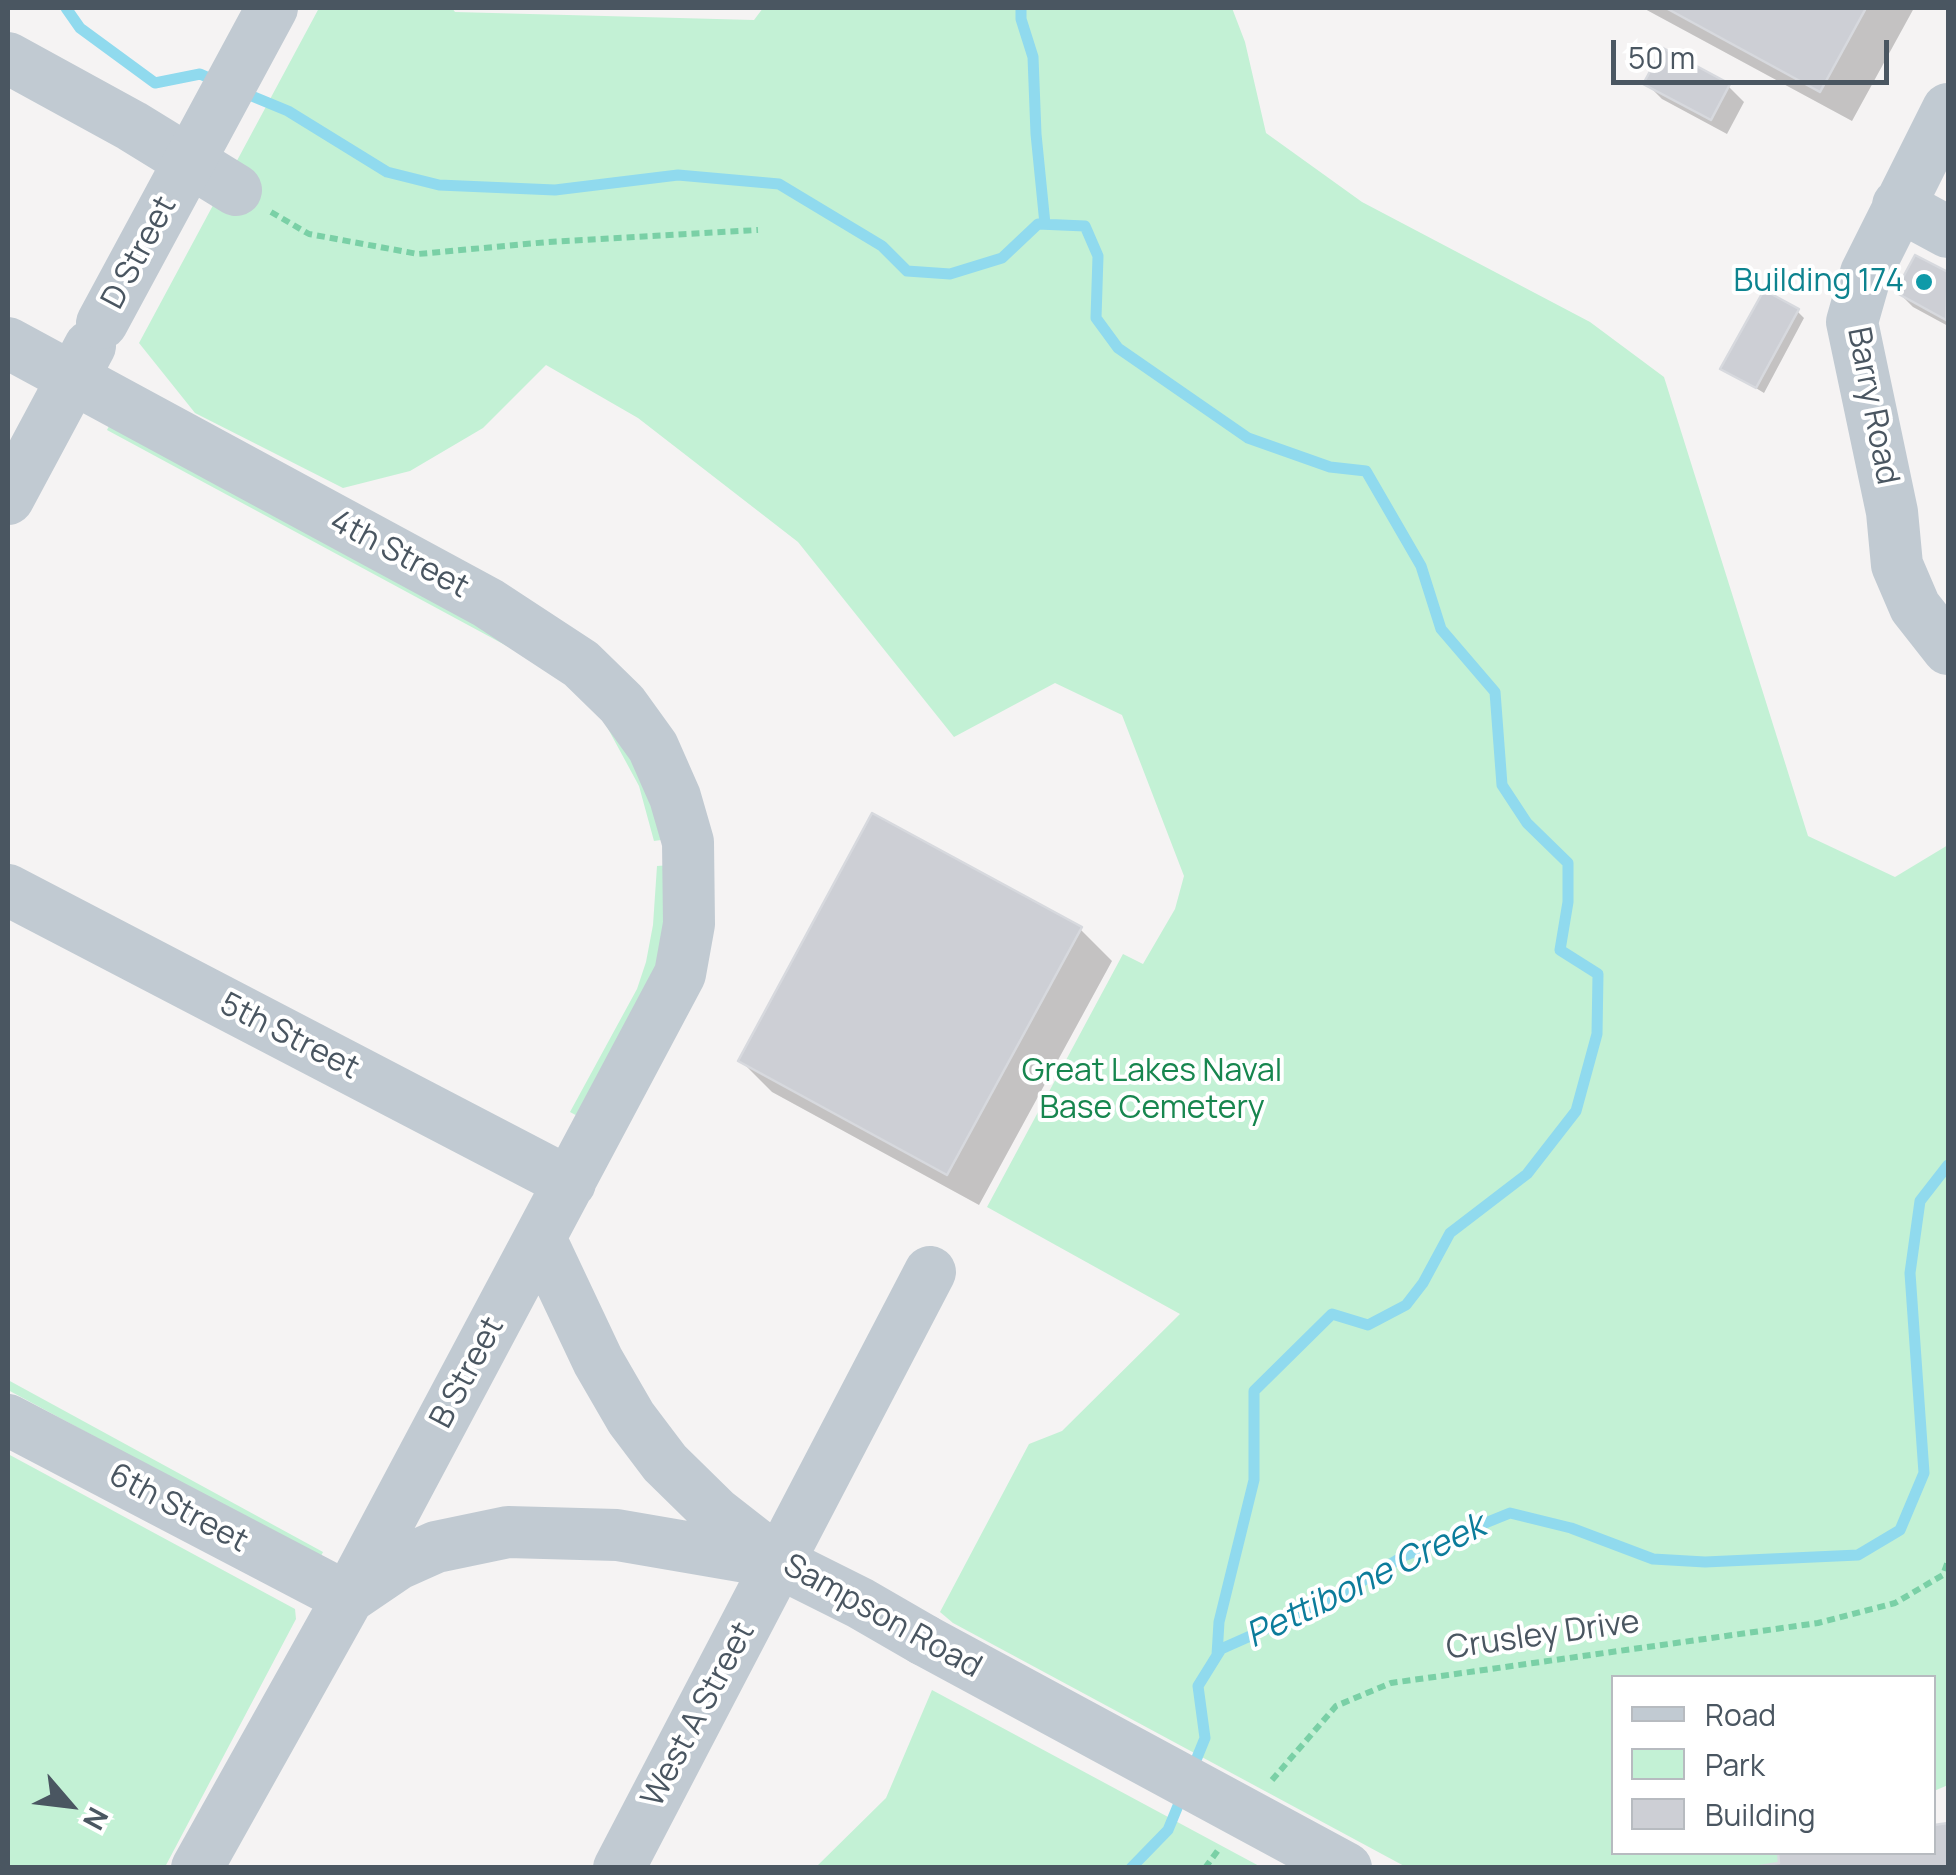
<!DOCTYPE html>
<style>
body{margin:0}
#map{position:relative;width:1956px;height:1875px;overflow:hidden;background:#f5f3f3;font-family:Manrope,sans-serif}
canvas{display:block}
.frame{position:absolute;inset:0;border:10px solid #4a5661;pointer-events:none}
.legend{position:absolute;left:1611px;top:1675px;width:325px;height:180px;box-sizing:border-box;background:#fff;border:2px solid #b7bbc0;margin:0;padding:12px 18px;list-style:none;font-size:30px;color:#4a5661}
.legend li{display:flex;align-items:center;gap:20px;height:50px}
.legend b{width:50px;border:2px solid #b7bbc0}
.north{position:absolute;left:20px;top:1755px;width:100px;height:100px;-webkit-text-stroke:8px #fff;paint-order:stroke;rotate:118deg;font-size:28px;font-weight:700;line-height:40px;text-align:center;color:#4a5661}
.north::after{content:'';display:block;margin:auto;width:35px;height:45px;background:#4a5661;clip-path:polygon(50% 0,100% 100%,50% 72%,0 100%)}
.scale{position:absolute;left:1611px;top:40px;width:278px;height:45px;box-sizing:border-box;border:5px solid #4a5661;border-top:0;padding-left:12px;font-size:30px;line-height:35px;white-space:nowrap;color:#4a5661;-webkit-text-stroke:8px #fff;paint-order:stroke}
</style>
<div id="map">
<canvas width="1956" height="1875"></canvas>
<div class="frame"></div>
<ul class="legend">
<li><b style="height:12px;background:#c1cad2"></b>Road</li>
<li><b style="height:28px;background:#c3f1d5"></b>Park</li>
<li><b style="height:28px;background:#cdcfd5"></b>Building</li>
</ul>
<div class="north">N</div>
<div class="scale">50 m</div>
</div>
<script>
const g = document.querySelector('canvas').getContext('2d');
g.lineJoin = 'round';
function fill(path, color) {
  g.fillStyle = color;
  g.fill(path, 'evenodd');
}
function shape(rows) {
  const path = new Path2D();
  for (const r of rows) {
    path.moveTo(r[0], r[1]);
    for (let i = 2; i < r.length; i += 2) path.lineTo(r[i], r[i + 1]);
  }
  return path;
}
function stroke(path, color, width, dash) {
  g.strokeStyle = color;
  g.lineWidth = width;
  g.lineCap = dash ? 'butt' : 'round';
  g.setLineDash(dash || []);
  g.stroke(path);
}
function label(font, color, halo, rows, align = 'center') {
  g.font = font + ' Manrope,sans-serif';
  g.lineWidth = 8;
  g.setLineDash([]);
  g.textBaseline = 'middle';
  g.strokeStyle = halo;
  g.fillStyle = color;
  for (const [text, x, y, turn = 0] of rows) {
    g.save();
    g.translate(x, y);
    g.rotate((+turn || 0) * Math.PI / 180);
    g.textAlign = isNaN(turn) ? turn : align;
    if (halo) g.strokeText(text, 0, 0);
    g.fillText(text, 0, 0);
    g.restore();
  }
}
fill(shape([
 [319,8,452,8,455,12,754,20,763,8,1232,8,1245,42,1266,133,1362,202,1590,322,1664,377,1808,836,1895,877,1948,845,1948,1785,1934,1791,1934,1678,1614,1678,1614,1852,1801,1853,1769,1868,1406,1867,953,1623,940,1612,1029,1444,1062,1431,1180,1314,987,1207,1123,954,1143,964,1175,909,1184,876,1122,715,1055,683,954,737,798,542,638,418,546,365,483,428,410,471,343,488,195,413,139,343],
 [111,422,385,563,604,700,668,839,654,841,639,786,606,725,590,703,542,665,107,430],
 [671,865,660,964,583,1119,570,1112,637,989,646,962,653,925,657,866],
 [8,1380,323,1552,320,1558,8,1390],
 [8,1454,295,1609,296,1619,165,1867,8,1867],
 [932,1690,1261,1867,816,1867,886,1798]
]), '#c3f1d5');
fill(shape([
 [1643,8,1914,8,1852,121],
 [1647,84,1728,86,1744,102,1727,134,1662,99],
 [1916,258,1948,275,1948,326,1913,307,1898,292],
 [1797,311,1804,318,1764,393,1723,368],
 [1080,929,1112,961,979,1205,772,1092,741,1061]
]), '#0003');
stroke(shape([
 [66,8,80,28,155,83,200,74,216,81],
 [1021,8,1021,19,1033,57,1036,134,1045,224],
 [242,92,288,111,387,172,439,185,555,190,678,175,779,184,882,246,907,271,950,274,1002,258,1038,224,1085,226,1098,256,1096,318,1118,348,1248,438,1330,467,1366,471,1421,566,1441,629,1495,692,1502,785,1527,823,1568,863,1568,902,1560,950,1598,974,1597,1034,1576,1111,1527,1174,1450,1233,1423,1283,1406,1305,1368,1325,1332,1314,1254,1391,1254,1480,1219,1622,1217,1655],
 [1192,1770,1205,1738,1198,1686,1221,1649,1329,1601,1404,1556,1510,1513,1571,1528,1653,1559,1705,1562,1858,1555,1900,1530,1924,1473,1910,1273,1920,1201,1948,1165],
 [1131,1868,1168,1830,1182,1796]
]), '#90daee', 11);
const building = shape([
 [1666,8,1866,8,1820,92,1666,8],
 [1663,48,1730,84,1711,120,1643,84,1663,48],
 [1915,255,1948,272,1946,320,1895,292,1915,255],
 [1764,290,1799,309,1756,388,1720,369,1764,290],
 [872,813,1082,927,947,1175,738,1061,872,813],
 [1948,1823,1948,1868,1747,1868,1779,1863,1778,1852,1934,1852,1934,1825,1948,1823]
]);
fill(building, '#cdcfd5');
stroke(building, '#d7d9de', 2.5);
stroke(shape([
 [271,212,309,234,418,254,548,242,758,230],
 [1272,1780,1336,1706,1391,1683,1818,1623,1895,1603,1943,1575,1948,1561],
 [1205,1868,1219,1849]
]), '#7ad0a6', 6, [8, 5]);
stroke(shape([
 [8,58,132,126,236,190],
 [1948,109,1866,273,1852,322,1892,512,1897,565,1915,607,1948,649],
 [1898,205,1948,232],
 [8,343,488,603,581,664,622,704,653,747,675,797,688,842,689,924,680,974,348,1598,197,1868],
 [8,499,90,346],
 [8,890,570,1183],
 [540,1238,598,1361,631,1418,665,1463,716,1513,780,1563,860,1603,924,1640],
 [8,1420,348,1598,398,1564,436,1547,508,1532,617,1535,780,1563],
 [619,1868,930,1272]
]), '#c1cad2', 52);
stroke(shape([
 [102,323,272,8],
 [924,1640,1346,1868]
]), '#c1cad2', 52);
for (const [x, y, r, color] of [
 [1924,282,10,"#0f9aa8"]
]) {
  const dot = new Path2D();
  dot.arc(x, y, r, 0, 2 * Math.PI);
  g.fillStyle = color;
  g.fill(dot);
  stroke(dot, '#fff', 4);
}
label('32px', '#4a5661', '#fff', [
 ["D Street",140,253,-62],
 ["Barry Road",1872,406,79],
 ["4th Street",399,555,28],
 ["5th Street",289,1037,27],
 ["B Street",468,1373,-62],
 ["6th Street",178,1509,28],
 ["Sampson Road",882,1617,29],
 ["Crusley Drive",1543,1636,-8],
 ["West A Street",699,1715,-62]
]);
label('32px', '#0d838f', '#fff', [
 ["Building 174",1904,282]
], 'right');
label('32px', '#17864f', '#fff', [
 ["Great Lakes Naval",1152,1072],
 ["Base Cemetery",1152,1109]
]);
label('italic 35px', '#0c7c9b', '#fff', [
 ["Pettibone Creek",1366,1582,-26]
]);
</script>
